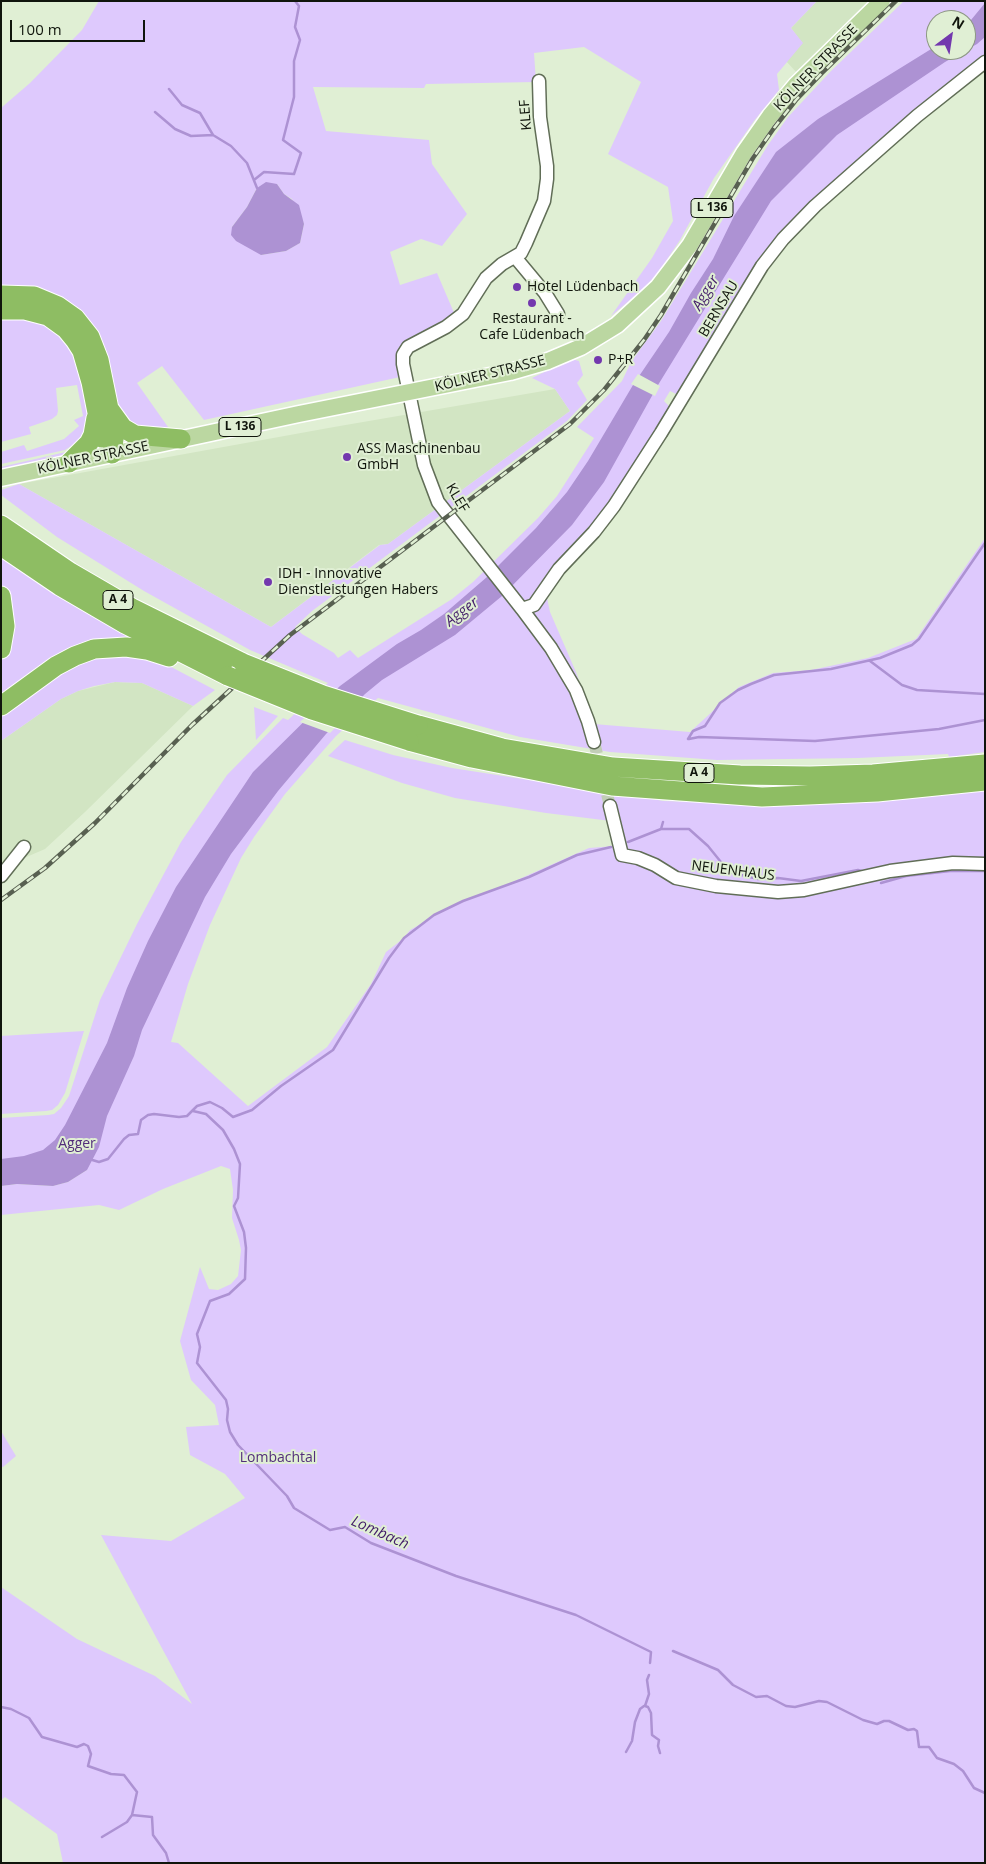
<!DOCTYPE html>
<meta charset="utf-8">
<style>
body{margin:0}
#map{position:relative;width:986px;height:1864px;overflow:hidden;background:#e0efd4;font-family:"Open Sans",sans-serif}
canvas{display:block}
.frame{position:absolute;inset:0;border:2px solid #10150c;pointer-events:none}
.north{position:absolute;left:926px;top:10px;width:50px;height:50px;box-sizing:border-box;background:#e0efd4;border:1px solid #8d9884;border-radius:50%;rotate:31deg;font-size:14px;font-weight:700;line-height:20px;text-align:center;color:#10150c}
.north::after{content:'';display:block;margin:auto;width:18px;height:22px;background:#7338ae;clip-path:polygon(50% 0,100% 100%,50% 72%,0 100%)}
.scale{position:absolute;left:10px;top:20px;width:135px;height:22px;box-sizing:border-box;border:2px solid #10150c;border-top:0;padding-left:6px;font-size:15px;line-height:18px;white-space:nowrap;color:#10150c;-webkit-text-stroke:4px #e0efd4;paint-order:stroke}
</style>
<div id="map">
<canvas width="986" height="1864"></canvas>
<div class="frame"></div>
<div class="north">N</div>
<div class="scale">100 m</div>
</div>
<script>
const g = document.querySelector('canvas').getContext('2d');
g.lineJoin = 'round';
function fill(path, color) {
  g.fillStyle = color;
  g.fill(path, 'evenodd');
}
function shape(rows) {
  const path = new Path2D();
  for (const r of rows) {
    path.moveTo(r[0], r[1]);
    for (let i = 2; i < r.length; i += 2) path.lineTo(r[i], r[i + 1]);
  }
  return path;
}
function stroke(path, color, width, dash) {
  g.strokeStyle = color;
  g.lineWidth = width;
  g.lineCap = dash ? 'butt' : 'round';
  g.setLineDash(dash || []);
  g.stroke(path);
}
function label(font, color, halo, rows, align = 'center') {
  g.font = font + ' "Open Sans",sans-serif';
  g.lineWidth = 4;
  g.setLineDash([]);
  g.textBaseline = 'middle';
  g.strokeStyle = halo;
  g.fillStyle = color;
  for (const [text, x, y, turn = 0] of rows) {
    g.save();
    g.translate(x, y);
    g.rotate((+turn || 0) * Math.PI / 180);
    g.textAlign = isNaN(turn) ? turn : align;
    if (halo) g.strokeText(text, 0, 0);
    g.fillText(text, 0, 0);
    g.restore();
  }
}
fill(shape([
 [817,1,870,1,797,73,786,61,802,43,791,28],
 [555,389,570,411,388,544,379,545,271,627,19,484,334,427],
 [115,682,142,683,193,706,85,812,45,849,1,868,1,741,61,699,78,691]
]), '#d2e5c3');
fill(shape([
 [99,1,817,1,791,28,803,43,777,74,779,90,754,121,714,178,680,240,658,273,642,290,611,316,652,258,673,221,668,187,608,154,641,82,584,47,534,53,536,82,426,84,424,88,313,87,326,131,429,140,432,164,467,214,442,246,421,239,390,252,400,285,437,273,455,315,409,340,400,377,204,420,162,366,137,383,168,427,148,428,138,426,118,413,104,356,1,288,1,108,30,83,82,30],
 [277,184,284,194,292,199,304,224,300,243,286,251,261,255,232,227,247,207,257,188],
 [904,1,985,1,985,58,915,114,812,206,782,237,763,261,683,391,678,395,670,391,664,401,669,406,668,414,630,475,591,531,558,566,533,600,528,602,523,600,518,594,509,603,525,619,560,666,570,684,583,714,582,723,591,724,579,692,572,676,535,618,534,610,546,593,550,612,576,672,594,724,690,732,739,687,773,673,811,670,868,658,916,639,985,538,985,752,949,757,948,754,858,758,717,760,610,752,520,737,378,698,336,736,285,794,254,837,241,858,210,925,188,984,171,1042,178,1043,248,1106,327,1047,371,984,386,952,404,938,410,930,460,902,508,884,589,848,615,846,618,858,638,861,655,867,676,880,719,889,752,893,752,888,678,876,656,863,625,852,613,807,609,806,611,821,546,813,455,798,402,783,328,756,345,740,393,755,452,768,664,801,770,804,851,802,892,800,985,789,985,1863,63,1863,57,1834,5,1797,1,1800,1,1587,77,1639,155,1676,192,1704,101,1535,171,1541,245,1498,225,1474,190,1455,186,1427,219,1425,215,1405,191,1380,180,1341,200,1267,209,1289,218,1290,231,1284,238,1276,241,1250,239,1240,232,1218,233,1190,230,1169,221,1166,163,1189,119,1210,99,1205,1,1215,1,1186,17,1184,53,1186,68,1182,87,1170,44,1177,1,1182,1,1118,48,1115,54,1114,61,1108,69,1096,100,1000,137,924,181,842,227,775,283,718,288,720,328,683,250,650,144,591,57,537,1,495,1,490,19,484,271,627,380,545,388,544,570,411,555,389,532,378,571,359,579,361,583,375,577,383,587,400,567,421,312,611,295,627,302,634,334,653,338,658,350,650,358,658,452,599,473,582,538,518,557,496,594,438,577,427,622,381,631,362,661,321,768,145,788,117,831,71],
 [936,20,966,20,966,50,936,50],
 [1,316,40,318,73,347,92,422,82,439,65,450,1,464,1,452,24,445,27,451,64,439,79,426,74,420,83,416,77,385,56,388,58,411,57,415,52,419,29,427,31,434,1,442],
 [70,451,71,452,60,457,1,469,1,467],
 [1,558,77,608,144,645,118,643,1,700,1,661,4,653,4,593,1,584],
 [113,653,156,659,215,690,193,706,142,683,115,682,94,686,78,691,61,699,1,741,1,714,71,665],
 [254,707,278,716,256,740],
 [84,1031,65,1093,58,1105,52,1110,46,1111,1,1114,1,1036],
 [1,1431,16,1456,3,1467,1,1467]
]), '#dec9fd');
fill(shape([
 [985,3,985,37,977,44,945,62,837,135,771,201,658,385,604,482,572,525,502,596,455,635,382,680,365,694,326,734,278,791,231,854,205,897,142,1030,134,1056,107,1116,99,1147,87,1170,68,1182,53,1186,17,1184,1,1186,1,1159,24,1156,43,1150,55,1140,65,1125,107,1043,127,988,148,941,176,887,253,772,340,686,397,644,421,630,444,614,487,577,536,528,567,492,588,461,633,385,669,332,691,293,713,259,734,216,776,152,818,119,936,46,936,50,966,50,966,24,971,20],
 [266,182,277,184,284,194,299,205,304,224,300,243,286,251,261,255,236,241,231,235,232,227,247,207,257,188]
]), '#ad92d3');
fill(shape([
 [638,374,660,386,655,396,631,384],
 [335,688,365,698,330,733,300,722]
]), '#e0efd4');
stroke(shape([
 [169,89,182,105,200,113,213,135,231,146,247,163,257,188],
 [155,112,175,129,191,136,213,135],
 [254,180,264,172,294,174,301,153,283,140,294,97,294,61,300,40,295,27,299,6,295,1],
 [870,661,902,685,917,690,985,694],
 [688,739,693,731,705,726,720,703,738,690,751,684,774,675,831,669,880,658,912,645,919,639,985,543],
 [689,739,699,737,815,741,939,729,985,720],
 [661,829,689,829,708,846,729,872,758,879,778,878,801,881,858,870,865,872],
 [628,842,661,829,663,822],
 [881,883,906,876,950,871,985,871],
 [193,1111,206,1114,223,1130,234,1149,240,1164,238,1198,234,1206,244,1232,246,1248,245,1279,229,1294,210,1301,197,1334,200,1347,197,1363,226,1400,228,1409,227,1420,230,1432,238,1445,287,1496,294,1508,330,1530,345,1527,371,1543,456,1576,576,1615,651,1652,650,1663],
 [89,1159,99,1162,108,1159,124,1139,129,1135,138,1134,141,1120,148,1115,154,1114,179,1117,187,1116,197,1106,210,1102,222,1108,233,1117,252,1110,281,1086,333,1050,389,958,404,938,434,915,463,901,529,877,577,855,611,847],
 [673,1651,718,1670,733,1685,756,1697,767,1696,786,1706,795,1707,819,1701,827,1702,863,1720,877,1724,884,1721,889,1721,908,1730,914,1729,917,1731,919,1747,929,1747,937,1758,954,1764,963,1771,974,1788,985,1793],
 [649,1675,647,1680,649,1694,645,1706,648,1707,651,1713,652,1735,659,1740,658,1746,660,1753],
 [1,1707,11,1709,29,1718,42,1737,77,1747,84,1744,88,1746,91,1754,88,1766,111,1774,124,1775,137,1792,132,1815,152,1817,153,1835,166,1853,169,1863],
 [626,1752,632,1741,635,1722,640,1709,644,1706],
 [102,1837,127,1822,132,1815]
]), '#ad92d3', 2.5);
stroke(shape([
 [594,742,610,806]
]), '#c1ceb6', 12, [12, 6]);
const minor = shape([
 [539,81,540,117,547,166,547,179,544,201,526,243,521,253,502,264,486,278,463,314,446,327,408,347,403,355,403,364,424,465,438,502,522,609,551,648,576,690,588,721,594,742],
 [515,257,545,293,558,314],
 [522,609,534,605,559,569,594,532,614,506,661,433,762,266,783,239,815,206,917,116,985,62],
 [610,806,622,855,638,858,655,865,676,878,716,886,778,892,804,890,890,871,953,863,985,864],
 [1,876,24,847]
]);
const major = shape([
 [1,478,299,414,510,372,548,361,581,347,617,325,658,287,690,245,744,153,770,116,796,85,882,1]
]);
const highway = shape([
 [1,295,34,296,58,306,75,318,90,337,99,360,109,409,114,439,112,454],
 [1,310,25,310,48,316,66,329,75,340,82,351,91,382,102,438],
 [110,410,123,428,135,435,181,439],
 [69,463,89,443,93,435,96,418],
 [1,525,70,572,132,608,243,663],
 [1,546,60,586,125,624,228,676],
 [1,596,5,626,1,649],
 [1,706,56,666,75,656,94,649,126,647,147,650,169,657],
 [418,725,502,748,613,767,740,775,810,776,873,774,985,764],
 [409,741,472,758,612,786,762,797,877,792,985,781]
]);
stroke(minor, '#616e57', 15);
stroke(major, '#fff', 19);
stroke(highway, '#fff', 21);
stroke(minor, '#fff', 12);
stroke(major, '#bbd7a1', 16);
stroke(highway, '#8ebd63', 19);
const rail = shape([
 [1,900,45,868,95,823,192,725,290,635,570,424,604,390,644,340,661,315,753,158,774,128,796,100,822,73,896,1]
]);
stroke(rail, '#586051', 4.5);
stroke(rail, '#e0efd4', 2.5, [8]);
const highwayBridge = shape([
 [243,663,323,695,418,725],
 [228,676,312,710,409,741]
]);
stroke(highwayBridge, '#fff', 21, []);
stroke(highwayBridge, '#8ebd63', 19);
for (const [x, y, r, color] of [
 [517,287,5,"#7338ae"],
 [532,303,5,"#7338ae"],
 [598,360,5,"#7338ae"],
 [347,457,5,"#7338ae"],
 [268,582,5,"#7338ae"]
]) {
  const dot = new Path2D();
  dot.arc(x, y, r, 0, 2 * Math.PI);
  g.fillStyle = color;
  g.fill(dot);
  stroke(dot, '#e0efd4', 2);
}
for (const [x, y, w] of [
 [712,208,42],
 [240,427,42],
 [118,600,30],
 [699,773,30]
]) {
  const box = new Path2D();
  box.roundRect(x - w / 2, y - 9.5, w, 19, 4);
  g.fillStyle = '#e0efd4';
  g.fill(box);
  stroke(box, '#10150c', 1);
}
label('bold 12px', '#10150c', null, [
 ["L 136",712,208],
 ["L 136",240,427],
 ["A 4",118,600],
 ["A 4",699,773]
]);
label('14px', '#10150c', '#e0efd4', [
 ["KÖLNER STRASSE",816,68,-46],
 ["KLEF",526,115,-95],
 ["BERNSAU",719,309,-59],
 ["KÖLNER STRASSE",490,374,-14],
 ["KÖLNER STRASSE",93,458,-12],
 ["KLEF",457,498,59],
 ["NEUENHAUS",733,871,7]
]);
label('14px', '#10150c', '#e0efd4', [
 ["Hotel Lüdenbach",527,287],
 ["Restaurant -",532,319,"center"],
 ["Cafe Lüdenbach",532,335,"center"],
 ["P+R",608,360],
 ["ASS Maschinenbau",357,449],
 ["GmbH",357,465],
 ["IDH - Innovative",278,574],
 ["Dienstleistungen Habers",278,590]
], 'left');
label('14px', '#532e7b', '#e0efd4', [
 ["Agger",77,1144],
 ["Lombachtal",278,1458]
]);
label('italic 15px', '#431d69', '#e0efd4', [
 ["Agger",706,293,-59],
 ["Agger",462,612,-37],
 ["Lombach",380,1533,24]
]);
</script>
